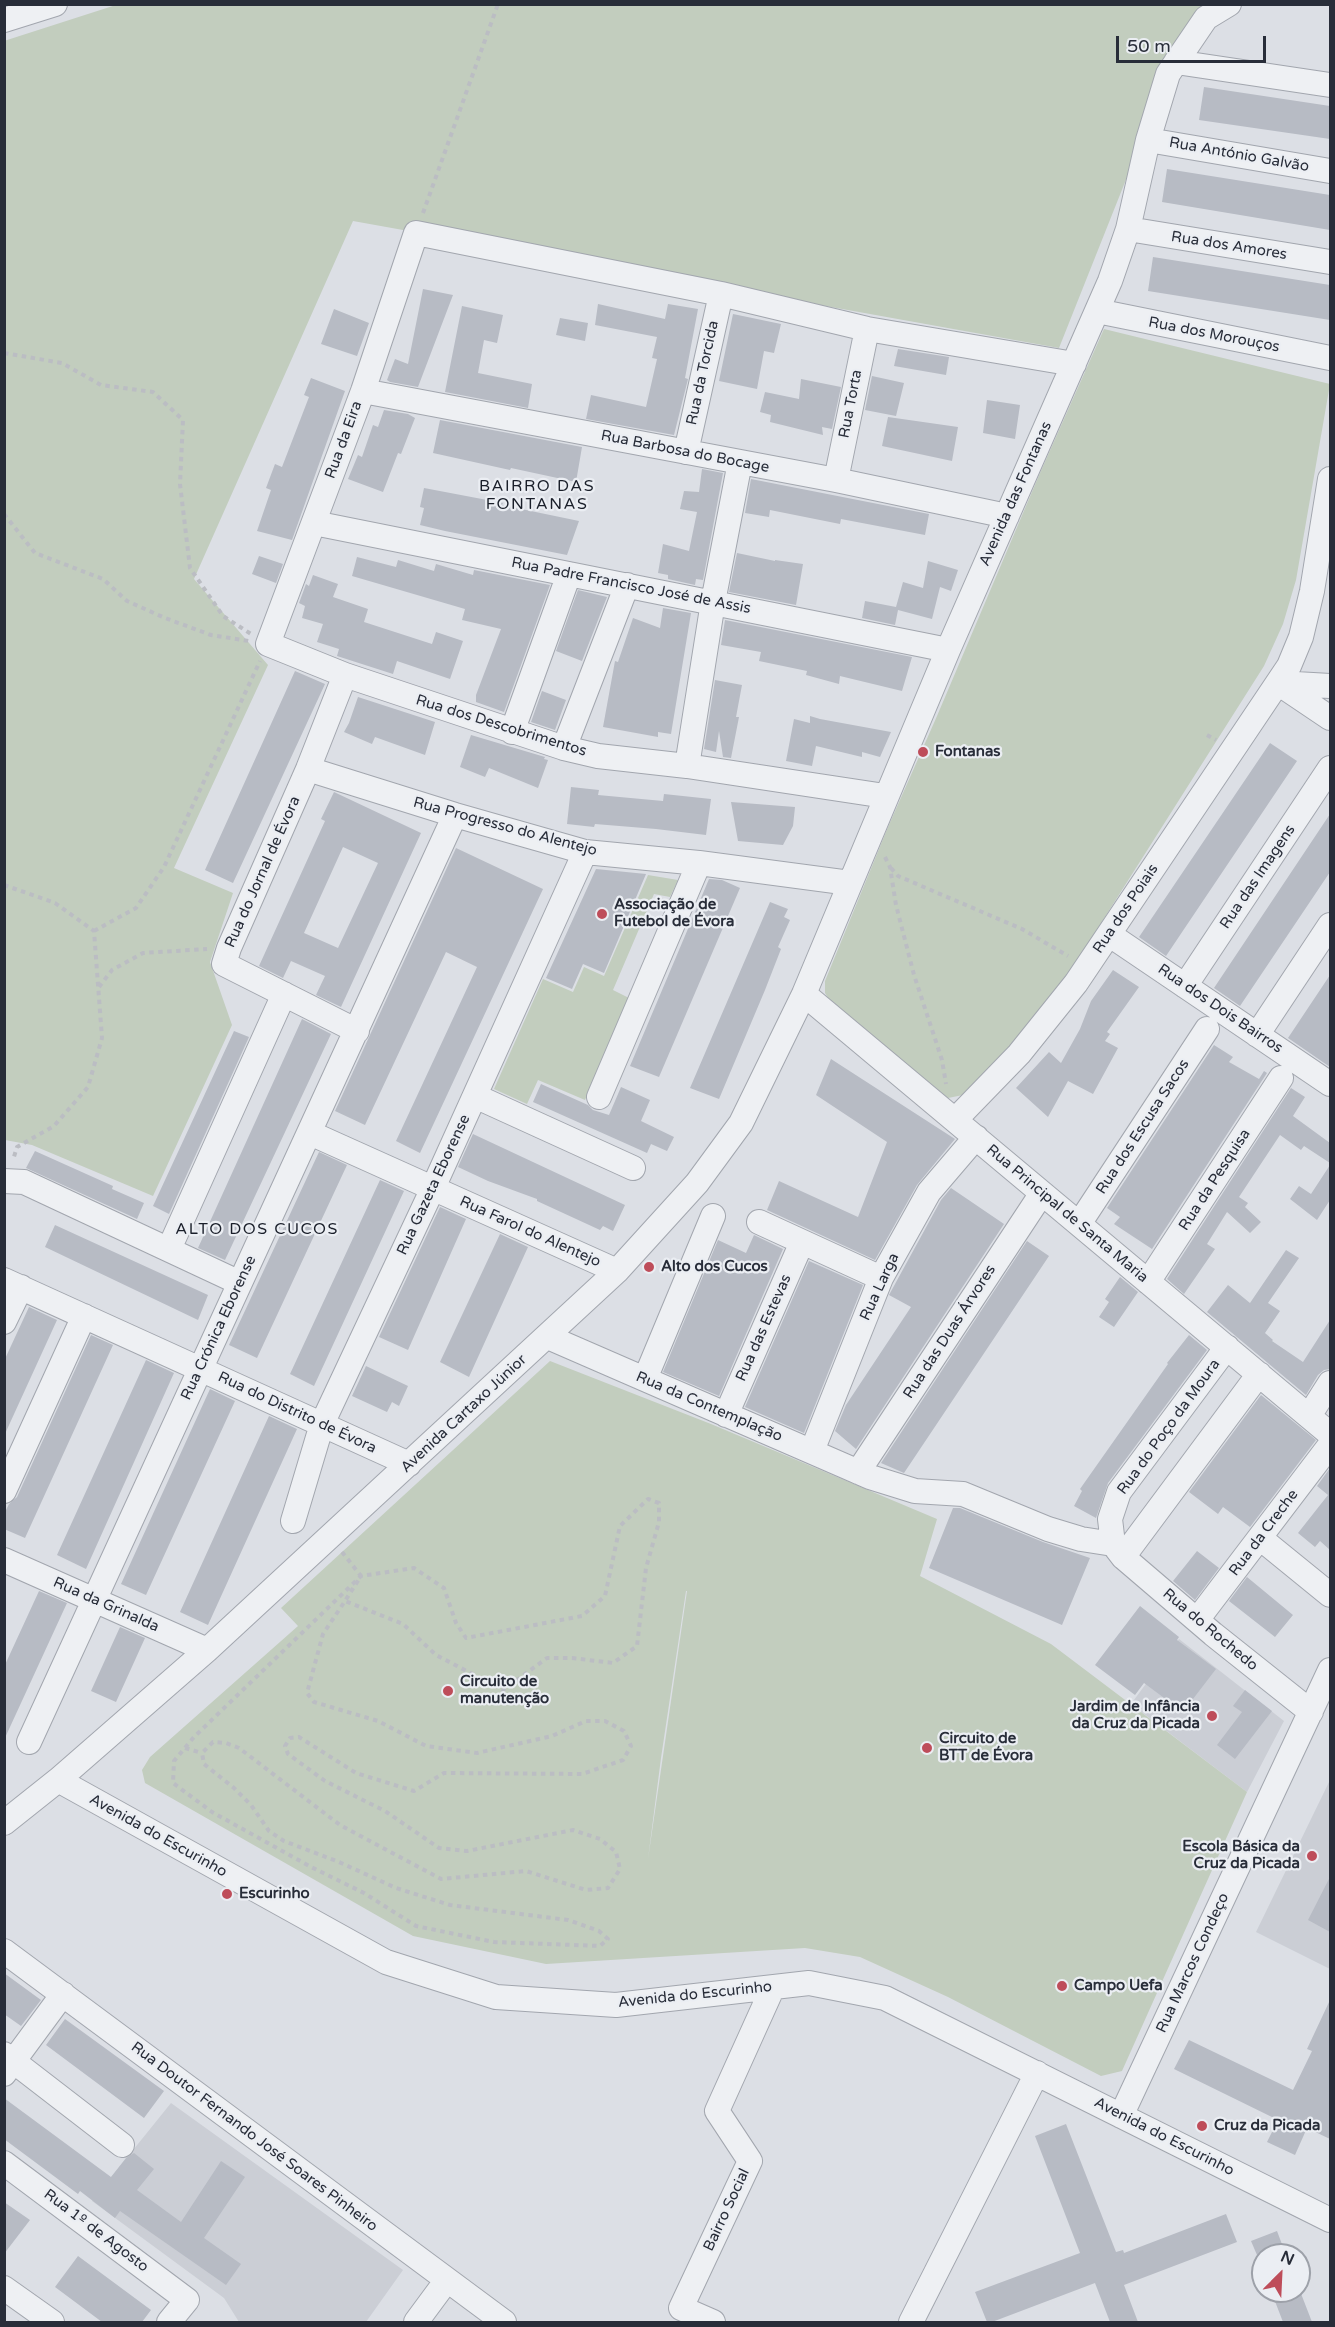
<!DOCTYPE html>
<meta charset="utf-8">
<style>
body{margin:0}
#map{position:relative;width:1335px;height:2327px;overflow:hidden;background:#dcdfe5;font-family:"Varela Round",sans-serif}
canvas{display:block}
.frame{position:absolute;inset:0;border:6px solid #282d39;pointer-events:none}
.north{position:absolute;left:1251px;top:2243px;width:60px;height:60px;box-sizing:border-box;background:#ebeef3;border:2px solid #9da1a9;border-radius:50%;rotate:24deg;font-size:16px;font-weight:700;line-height:24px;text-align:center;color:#282d39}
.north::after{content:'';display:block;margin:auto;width:21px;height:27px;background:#be4d5a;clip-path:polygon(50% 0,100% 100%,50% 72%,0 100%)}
.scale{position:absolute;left:1116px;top:36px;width:150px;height:27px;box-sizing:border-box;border:3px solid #282d39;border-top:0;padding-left:8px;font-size:18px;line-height:21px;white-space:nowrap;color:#282d39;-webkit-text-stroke:4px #ebeef3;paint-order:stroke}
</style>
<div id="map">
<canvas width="1335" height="2327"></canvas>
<div class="frame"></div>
<div class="north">N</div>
<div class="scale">50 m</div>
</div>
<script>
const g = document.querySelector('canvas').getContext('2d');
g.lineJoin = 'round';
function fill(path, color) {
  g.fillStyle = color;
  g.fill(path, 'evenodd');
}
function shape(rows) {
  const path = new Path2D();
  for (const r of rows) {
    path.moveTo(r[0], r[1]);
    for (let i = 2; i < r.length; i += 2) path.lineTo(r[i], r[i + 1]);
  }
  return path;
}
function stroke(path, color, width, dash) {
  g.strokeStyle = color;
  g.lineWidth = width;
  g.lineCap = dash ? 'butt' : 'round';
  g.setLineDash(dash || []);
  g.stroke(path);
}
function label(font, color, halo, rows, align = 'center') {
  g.font = font + ' "Varela Round",sans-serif';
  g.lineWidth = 4.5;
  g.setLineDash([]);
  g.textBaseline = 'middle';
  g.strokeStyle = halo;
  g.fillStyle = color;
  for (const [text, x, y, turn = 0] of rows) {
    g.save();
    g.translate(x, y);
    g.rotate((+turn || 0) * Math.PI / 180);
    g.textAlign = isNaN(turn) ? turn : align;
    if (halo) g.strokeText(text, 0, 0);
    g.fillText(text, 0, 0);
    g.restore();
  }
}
fill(shape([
 [1179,1639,1284,1721,1247,1792,1131,1704],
 [1330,1780,1330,1969,1256,1932],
 [171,2103,403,2270,366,2322,239,2322,224,2298,92,2201]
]), '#cbced5');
fill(shape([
 [119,4,1204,5,1168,74,1059,348,353,221,194,579,268,665,174,868,233,893,210,962,232,1025,153,1196,32,1145,5,1140,4,41],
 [1104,329,1330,384,1296,580,1283,624,1264,666,1070,972,1021,1039,963,1095,948,1098,830,1001,825,993,825,981,888,827,937,716,1040,473],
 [648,875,678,880,670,897,654,894,613,990,631,999,585,1100,538,1080,527,1104,494,1089,543,979,573,992,584,967,604,976],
 [550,1361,711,1424,937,1519,920,1576,1051,1644,1247,1792,1122,2071,1101,2076,948,1997,860,1957,805,1948,546,1964,413,1936,145,1783,142,1770,150,1757,298,1626,281,1608],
 [686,1591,687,1591,648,1859,661,1758]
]), '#c2cdbe');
fill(shape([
 [1204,87,1330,106,1330,139,1199,120],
 [1167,169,1330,195,1330,230,1162,202],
 [1153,257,1330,285,1330,320,1148,291],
 [423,289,453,295,418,387,390,382,387,380,395,359,408,364],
 [598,304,665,319,668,304,698,309,685,378,688,379,674,435,586,419,591,395,646,407,657,359,652,358,657,337,595,325],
 [462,306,503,315,497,343,484,340,478,373,532,384,528,408,445,392],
 [334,309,369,323,357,356,321,344],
 [733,314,781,324,774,353,764,351,757,389,719,381],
 [560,318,588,323,585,341,556,335],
 [898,349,949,357,946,375,894,366],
 [872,376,904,383,896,416,865,410],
 [311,378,345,391,292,540,257,531,271,490,266,488,275,464,282,467,309,397,304,395],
 [801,379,841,387,832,429,822,427,823,435,770,422,771,415,760,412,765,392,799,399],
 [987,400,1020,405,1015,439,983,433],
 [384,410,408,414,415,418,401,454,398,453,383,492,348,479,358,455,362,457,373,425,378,427],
 [888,417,958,427,952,461,882,446],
 [440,420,582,447,576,482,511,468,510,470,433,453],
 [702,469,723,473,703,580,696,579,695,585,668,579,668,575,658,573,663,544,689,551,697,512,680,509,684,491,699,492],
 [751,479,929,514,925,535,841,519,840,524,770,510,769,517,745,513],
 [424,488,503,503,502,505,579,521,567,555,445,531,420,525,424,508,420,507],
 [737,553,775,561,775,560,803,564,796,605,729,592],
 [259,556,283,564,276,583,252,574],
 [357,557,396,567,398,560,434,571,436,564,473,575,474,570,550,585,504,712,476,702,476,695,501,629,462,620,465,609,352,576],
 [928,561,958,570,951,591,940,587,932,619,898,610,895,625,862,618,865,601,896,607,903,582,923,588],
 [313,575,338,584,333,597,368,609,364,622,432,644,436,632,463,641,450,679,397,661,393,674,337,656,339,649,317,642,323,624,302,618,305,606,299,603,306,584,309,586],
 [578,590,607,597,582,661,556,651],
 [663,608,691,613,671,734,658,732,658,737,603,727,615,661,618,662,633,618,660,628],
 [725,620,912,657,902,691,840,676,839,684,806,675,807,671,759,661,761,652,721,645],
 [295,671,325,684,233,883,205,870],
 [715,680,742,685,736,717,739,717,731,758,723,757,719,731,716,752,704,749],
 [542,691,566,700,555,730,531,722],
 [358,697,435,722,425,755,375,737,372,744,344,732,349,723],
 [810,716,820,719,891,732,880,757,862,752,862,757,816,746,812,766,786,761,794,719,810,723],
 [471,735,545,757,544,759,548,760,538,788,489,768,485,777,460,767],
 [1270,743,1297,761,1166,956,1139,937],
 [571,787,599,790,598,795,663,801,664,794,711,799,706,835,656,829,595,824,594,827,567,824],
 [334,792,421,833,341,1007,316,995,325,976,291,961,283,978,259,966,325,821,321,819],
 [343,847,378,863,338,948,304,933],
 [731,802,795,807,793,826,783,845,738,841],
 [1330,814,1330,872,1240,1006,1214,988],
 [456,848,543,889,420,1153,396,1141,477,967,446,952,365,1125,335,1111],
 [596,869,646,874,604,973,583,964,572,989,546,978],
 [709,879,722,880,740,888,659,1077,630,1066],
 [770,902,788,909,784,917,790,920,778,947,781,949,765,990,719,1099,690,1088],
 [1113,970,1139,987,1107,1032,1110,1034,1105,1041,1118,1048,1093,1094,1068,1081,1048,1117,1016,1088,1049,1052,1061,1063,1080,1029,1091,1001],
 [1330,975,1330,1067,1288,1038],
 [302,1019,331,1034,225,1260,198,1248],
 [234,1031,249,1037,169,1214,153,1206],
 [1214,1045,1233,1057,1229,1062,1259,1079,1264,1071,1267,1073,1152,1249,1114,1224,1120,1217,1107,1208],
 [831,1059,955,1139,917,1185,875,1260,767,1210,779,1181,858,1217,887,1142,816,1095],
 [541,1084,588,1105,593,1110,609,1115,621,1087,650,1100,641,1121,674,1137,667,1151,651,1144,647,1153,533,1102],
 [1291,1088,1305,1097,1293,1116,1330,1143,1330,1163,1304,1146,1301,1150,1280,1135,1239,1197,1248,1203,1245,1207,1261,1222,1250,1233,1227,1212,1207,1244,1215,1249,1184,1294,1167,1279],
 [473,1134,625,1205,613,1231,603,1226,600,1230,537,1201,537,1199,488,1181,458,1167],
 [35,1151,113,1186,112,1189,144,1203,137,1219,26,1168],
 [319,1152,347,1165,257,1358,229,1345],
 [1330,1165,1330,1200,1317,1220,1290,1199,1299,1186,1311,1194],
 [380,1180,404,1191,314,1386,290,1374],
 [951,1188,1004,1224,856,1449,835,1431,846,1405,911,1307,889,1295,941,1200],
 [440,1207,466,1219,408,1350,379,1337],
 [55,1225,208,1295,198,1320,45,1247],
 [500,1234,528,1247,469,1377,440,1362],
 [754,1235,783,1249,719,1396,663,1372,718,1240,746,1253],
 [1027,1241,1049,1256,904,1473,881,1463],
 [1286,1250,1299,1258,1268,1303,1280,1311,1265,1333,1273,1340,1272,1341,1303,1362,1330,1320,1330,1369,1324,1370,1318,1375,1306,1395,1207,1312,1228,1285,1250,1303],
 [809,1261,863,1285,804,1433,745,1407],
 [1120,1277,1138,1292,1114,1327,1099,1317,1109,1302,1105,1299],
 [29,1307,57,1320,4,1436,4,1361],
 [91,1335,113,1345,25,1538,4,1529,4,1514,9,1504,17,1497],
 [1189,1335,1207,1350,1108,1483,1096,1518,1074,1506,1082,1491,1080,1489,1168,1364,1167,1363],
 [146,1360,174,1373,86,1569,57,1555],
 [366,1366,408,1386,399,1406,392,1402,387,1412,352,1396],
 [210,1389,235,1401,146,1595,121,1584],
 [1261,1395,1316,1440,1250,1527,1223,1507,1218,1514,1189,1492],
 [269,1416,297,1429,208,1625,180,1612],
 [1330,1468,1330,1550,1320,1541,1315,1547,1298,1533,1328,1495,1317,1486],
 [953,1508,960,1508,1043,1542,1090,1558,1062,1625,929,1568],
 [1197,1551,1219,1568,1195,1600,1173,1581],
 [1247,1577,1293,1615,1275,1637,1229,1601],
 [39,1591,67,1603,4,1740,4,1667],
 [1140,1606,1179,1637,1177,1640,1216,1669,1183,1712,1144,1683,1135,1695,1095,1665],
 [120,1627,145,1638,116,1702,91,1691],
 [1245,1690,1272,1711,1235,1759,1217,1745,1242,1712,1233,1706],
 [1330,1877,1330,1932,1308,1920],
 [4,1973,41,2000,21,2026,4,2014],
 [1330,2000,1330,2139,1307,2128,1295,2155,1267,2142,1278,2120,1174,2069,1189,2040,1293,2090,1312,2051,1307,2049],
 [65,2019,164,2091,144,2118,46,2045],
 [4,2098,111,2177,126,2158,134,2153,154,2169,137,2190,181,2222,221,2161,245,2177,204,2238,241,2264,226,2285,120,2211,115,2218,80,2191,78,2194,4,2139],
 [1066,2124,1116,2252,1123,2250,1124,2253,1226,2214,1237,2242,1124,2285,1138,2322,1110,2322,1095,2283,992,2322,987,2322,975,2292,1080,2253,1035,2136],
 [4,2202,30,2220,4,2254],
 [1277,2231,1286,2255,1257,2255,1251,2241],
 [78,2256,151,2310,142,2322,102,2322,55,2287],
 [1271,2291,1300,2291,1312,2322,1283,2322]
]), '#b7bbc4');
const minor = shape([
 [4,20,55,4],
 [1176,62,1330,85],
 [1148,140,1330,171],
 [1128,229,1330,262],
 [1097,311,1330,358],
 [363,391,836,480,1007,516],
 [686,452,721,294],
 [836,480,867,329],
 [314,523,948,650],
 [345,675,308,769,229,948,224,964,357,1031],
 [1278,683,1330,718],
 [1278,683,1330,686],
 [512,732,569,574],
 [564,748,627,585],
 [687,766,713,602,740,462],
 [308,769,455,815,585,852,699,863,850,883],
 [885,796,687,766,598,756,564,748,345,675,268,644,363,391,416,233,721,294,867,329,1074,364],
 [1110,935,1330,1084],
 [1185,986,1330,768],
 [804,994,1330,1434],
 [1257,1035,1330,925],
 [475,1096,633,1168],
 [599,1097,699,863],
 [955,1120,1019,1054,1076,983,1289,666,1301,637,1312,591,1330,479],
 [310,1133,617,1271],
 [4,1181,24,1182,240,1283],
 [759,1222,881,1278],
 [1079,1224,1207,1029],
 [169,1249,284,994],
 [4,1280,409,1464],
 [1148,1282,1281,1078],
 [4,1322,21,1287],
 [548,1337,870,1477,915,1491,963,1494,1048,1529,1081,1539,1113,1544],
 [645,1379,713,1216],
 [726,1415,802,1242],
 [1309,1416,1330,1383],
 [812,1451,881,1278,929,1192,976,1137],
 [858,1472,1042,1193],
 [4,1491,84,1316],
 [293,1521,322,1424,433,1188,585,852],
 [1260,1538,1330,1595],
 [1113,1544,1123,1557,1213,1634,1311,1712],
 [1113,1544,1110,1519,1119,1492,1227,1347],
 [1123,1557,1259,1374],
 [4,1560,207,1650],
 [1197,1620,1330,1445],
 [29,1742,455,815],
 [58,1780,386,1962,496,1997,616,2005,809,1983,885,1998,1330,2220],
 [4,1823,58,1780,207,1650,617,1271,697,1183,741,1123,804,994,948,650,1110,281,1128,229,1148,140,1168,74,1206,18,1229,4],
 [4,1951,504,2322],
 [4,2054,122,2145],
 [4,2074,63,1994],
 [1121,2116,1330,1670],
 [4,2163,187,2300,169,2322],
 [4,2288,52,2322],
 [416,2322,447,2280],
 [713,2322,681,2308,750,2161,717,2111,773,1987],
 [911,2322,1037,2073]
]);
stroke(minor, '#a2a6ae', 26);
stroke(shape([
 [423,213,498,4],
 [4,353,62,363,101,385,153,392,183,420,180,484,190,568,223,616,251,634],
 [4,514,35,553,103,579,127,601,165,618,211,635,249,641],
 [1207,735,1216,740],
 [885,857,890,867,896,905,914,975,942,1060,946,1084],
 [891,868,898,876,1022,929,1068,956],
 [4,885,55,903,94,931,102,1038,88,1087,54,1126,17,1147,13,1160],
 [94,931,136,908,164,867,260,661],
 [99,987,112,970,143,953,207,949],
 [342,1552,361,1576,345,1601,323,1634,307,1693,314,1702,378,1721,426,1746,477,1753,552,1736,586,1721,605,1721,624,1731,631,1746,623,1760,582,1774,444,1773,414,1791,356,1773,299,1737,290,1738,285,1746,288,1754,325,1781,385,1811,439,1848,467,1851,573,1830,600,1839,616,1852,620,1869,608,1888,586,1890,526,1871,441,1879,340,1825,239,1748,226,1743,213,1742,202,1753,204,1764,234,1788,251,1805,269,1831,284,1841,339,1862,396,1888,450,1905,568,1920,599,1931,608,1939,600,1946,494,1942,416,1926,364,1893,311,1867,212,1812,173,1783,174,1761,194,1737,361,1576,414,1568,444,1588,456,1623,466,1638,582,1616,605,1596,620,1526,648,1499,659,1503,659,1522,646,1568,637,1646,613,1663,572,1658,547,1658,503,1690,436,1655,403,1624,345,1601],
 [185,1748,202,1753]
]), '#bbbdc3', 4, [4.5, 4.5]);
stroke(minor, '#eef0f3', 24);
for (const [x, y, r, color] of [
 [923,752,6,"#be4d5a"],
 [602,914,6,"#be4d5a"],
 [649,1267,6,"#be4d5a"],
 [448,1691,6,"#be4d5a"],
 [1212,1716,6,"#be4d5a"],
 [927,1748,6,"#be4d5a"],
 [1312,1856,6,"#be4d5a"],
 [227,1894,6,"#be4d5a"],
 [1062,1986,6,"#be4d5a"],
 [1202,2126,6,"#be4d5a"]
]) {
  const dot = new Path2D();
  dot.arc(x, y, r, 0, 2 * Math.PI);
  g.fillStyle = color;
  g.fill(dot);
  stroke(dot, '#ebeef3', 2);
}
label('15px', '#282d39', '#ebeef3', [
 ["Rua António Galvão",1239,155,10],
 ["Rua dos Amores",1229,246,9],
 ["Rua dos Morouços",1214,335,11],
 ["Rua da Torcida",703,373,-78],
 ["Rua Torta",851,404,-79],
 ["Rua da Eira",344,440,-70],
 ["Rua Barbosa do Bocage",685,452,11],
 ["Avenida das Fontanas",1016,494,-66],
 ["Rua Padre Francisco José de Assis",631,586,11],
 ["Rua dos Descobrimentos",501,726,17],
 ["Rua Progresso do Alentejo",505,827,15],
 ["Rua do Jornal de Évora",263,872,-66],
 ["Rua das Imagens",1258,877,-56],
 ["Rua dos Poiais",1126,909,-56],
 ["Rua dos Dois Bairros",1220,1009,34],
 ["Rua dos Escusa Sacos",1143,1127,-57],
 ["Rua da Pesquisa",1215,1180,-57],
 ["Rua Gazeta Eborense",434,1185,-65],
 ["Rua Principal de Santa Maria",1067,1214,40],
 ["Rua Farol do Alentejo",530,1232,24],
 ["Rua Larga",880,1287,-65],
 ["Rua Crónica Eborense",219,1328,-65],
 ["Rua das Estevas",764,1328,-66],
 ["Rua das Duas Árvores",950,1332,-57],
 ["Rua da Contemplação",709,1407,23],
 ["Rua do Distrito de Évora",297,1413,25],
 ["Avenida Cartaxo Júnior",464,1414,-43],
 ["Rua do Poço da Moura",1169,1427,-54],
 ["Rua da Creche",1264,1533,-53],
 ["Rua da Grinalda",106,1605,24],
 ["Rua do Rochedo",1210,1630,40],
 ["Avenida do Escurinho",158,1836,29],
 ["Rua Marcos Condeço",1193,1963,-65],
 ["Avenida do Escurinho",695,1995,-6],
 ["Rua Doutor Fernando José Soares Pinheiro",254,2137,37],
 ["Avenida do Escurinho",1164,2137,27],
 ["Bairro Social",727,2210,-65],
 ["Rua 1º de Agosto",96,2231,37]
]);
label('bold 15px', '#282d39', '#ebeef3', [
 ["Fontanas",935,752],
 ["Associação de",614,905],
 ["Futebol de Évora",614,922],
 ["Alto dos Cucos",661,1267],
 ["Circuito de",460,1682],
 ["manutenção",460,1699],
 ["Jardim de Infância",1200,1707,"right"],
 ["da Cruz da Picada",1200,1724,"right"],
 ["Circuito de",939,1739],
 ["BTT de Évora",939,1756],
 ["Escola Básica da",1300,1847,"right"],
 ["Cruz da Picada",1300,1864,"right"],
 ["Escurinho",239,1894],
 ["Campo Uefa",1074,1986],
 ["Cruz da Picada",1214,2126]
], 'left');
g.letterSpacing = '1.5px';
label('16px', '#1a1f2a', '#ebeef3', [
 ["BAIRRO DAS",537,487],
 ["FONTANAS",537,505],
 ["ALTO DOS CUCOS",257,1230]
]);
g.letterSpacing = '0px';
</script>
